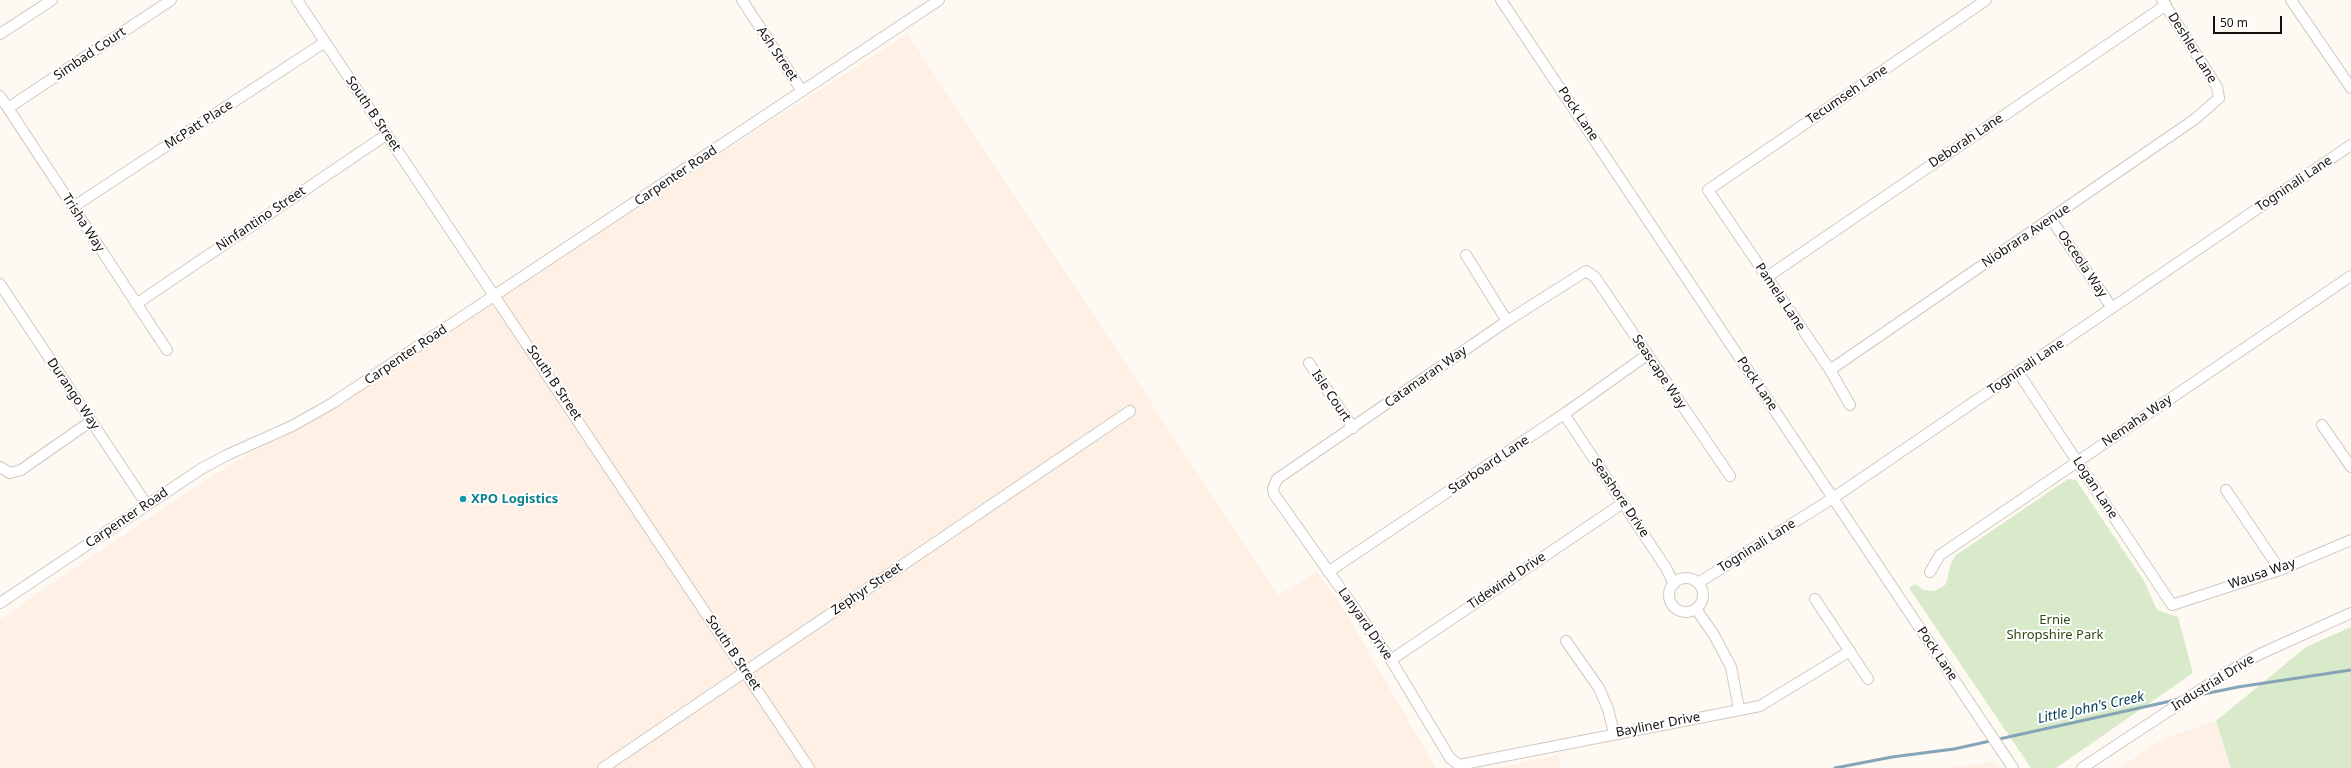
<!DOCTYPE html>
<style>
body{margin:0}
#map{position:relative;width:2351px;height:768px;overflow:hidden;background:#fff9f3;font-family:"Noto Sans",sans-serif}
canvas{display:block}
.scale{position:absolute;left:2213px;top:16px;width:69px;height:18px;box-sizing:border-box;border:2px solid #141210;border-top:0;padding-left:5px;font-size:12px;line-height:14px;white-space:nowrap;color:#141210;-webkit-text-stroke:3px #fff;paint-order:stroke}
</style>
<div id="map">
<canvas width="2351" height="768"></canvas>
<div class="scale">50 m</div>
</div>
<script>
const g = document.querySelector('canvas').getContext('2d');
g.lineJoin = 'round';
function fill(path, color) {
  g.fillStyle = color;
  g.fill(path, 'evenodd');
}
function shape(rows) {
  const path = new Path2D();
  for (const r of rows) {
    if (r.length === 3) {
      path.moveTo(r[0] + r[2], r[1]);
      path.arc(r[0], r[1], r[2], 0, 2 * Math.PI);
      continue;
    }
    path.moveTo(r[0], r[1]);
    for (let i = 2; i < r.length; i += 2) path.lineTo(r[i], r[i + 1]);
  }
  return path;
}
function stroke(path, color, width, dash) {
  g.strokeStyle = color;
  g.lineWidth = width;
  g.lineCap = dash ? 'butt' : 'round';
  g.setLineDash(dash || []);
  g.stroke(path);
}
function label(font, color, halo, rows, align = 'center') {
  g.font = font + ' "Noto Sans",sans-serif';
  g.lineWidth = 4;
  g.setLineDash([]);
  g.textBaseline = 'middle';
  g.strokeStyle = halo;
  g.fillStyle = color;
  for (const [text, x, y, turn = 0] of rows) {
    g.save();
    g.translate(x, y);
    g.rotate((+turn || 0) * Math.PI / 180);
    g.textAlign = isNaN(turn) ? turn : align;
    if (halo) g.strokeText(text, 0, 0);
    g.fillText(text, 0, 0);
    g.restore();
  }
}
fill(shape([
 [908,34,1278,595,1317,572,1339,602,1436,768,0,768,0,619,185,494],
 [2216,721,2231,768,2120,768,2163,739],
 [1558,755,1561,768,1497,768],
 [1995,761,1999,768,1949,768]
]), '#fef0e4');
fill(shape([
 [2068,479,2076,480,2144,581,2157,610,2178,617,2193,673,2056,768,2031,768,1909,588,1915,584,1923,590,1933,591,1941,588,1946,584,1951,563,1956,555],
 [2351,627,2351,768,2231,768,2216,721,2306,647]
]), '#d8eaca');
stroke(shape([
 [2199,695,2238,687,2351,670],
 [1835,768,1892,757,1954,749,2180,699]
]), '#86a4b7', 3);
const minor = shape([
 [297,0,809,768],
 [742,0,802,91],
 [1501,0,2013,768],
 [2291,0,2351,88],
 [0,34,52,0],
 [0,96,167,350],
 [8,108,171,0],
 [73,207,325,42],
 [2051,219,2112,308],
 [1466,255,1507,321],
 [1767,277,2166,5],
 [0,284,147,505],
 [136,304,386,135],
 [1309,363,1353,428],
 [1830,370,2195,119,2219,98,2217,87,2162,0],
 [2018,372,2172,605,2280,570,2351,540],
 [1850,405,1830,370,1708,190,1986,0],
 [1564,414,1666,568,1674,584],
 [2322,425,2351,467],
 [0,467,10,473,21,470,91,421],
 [1730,476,1595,277,1586,271,1507,321,1277,479,1273,489,1274,494,1391,660,1450,758,1459,765,1760,706,1850,651],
 [2226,490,2280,570],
 [1328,572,1564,414,1647,355],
 [1930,572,1940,555,2351,276],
 [1686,595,17],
 [1698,583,1833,498,2351,145],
 [1815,599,1868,679],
 [0,603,201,469,227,455,292,426,331,404,939,0],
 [1696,609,1714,635,1731,667,1739,709],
 [1566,641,1599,688,1608,709,1614,733],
 [1391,660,1623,503],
 [603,768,1130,411],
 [2082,768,2223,675,2260,654,2351,613]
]);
stroke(minor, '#d0c9c2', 12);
stroke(minor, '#fff', 10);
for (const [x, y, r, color] of [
 [463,499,4,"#0f9aa8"]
]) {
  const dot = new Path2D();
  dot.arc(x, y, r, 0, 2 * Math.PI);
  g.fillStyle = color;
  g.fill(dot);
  stroke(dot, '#fff', 1.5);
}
label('13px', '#141210', '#fff', [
 ["Deshler Lane",2192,48,58],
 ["Simbad Court",90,54,-34],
 ["Ash Street",777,54,56],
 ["Tecumseh Lane",1847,95,-34],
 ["South B Street",373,114,56],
 ["Pock Lane",1578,114,56],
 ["McPatt Place",199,125,-33],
 ["Deborah Lane",1966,141,-34],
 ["Carpenter Road",676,176,-34],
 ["Togninali Lane",2294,184,-34],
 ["Ninfantino Street",261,219,-34],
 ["Trisha Way",83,223,57],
 ["Niobrara Avenue",2026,236,-34],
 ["Osceola Way",2082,264,56],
 ["Pamela Lane",1780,297,56],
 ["Carpenter Road",406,355,-34],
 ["Togninali Lane",2026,367,-34],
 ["Seascape Way",1659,372,56],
 ["Catamaran Way",1426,377,-35],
 ["South B Street",554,383,56],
 ["Pock Lane",1757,384,56],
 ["Durango Way",73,394,56],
 ["Isle Court",1331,396,56],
 ["Nemaha Way",2137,421,-34],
 ["Starboard Lane",1489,465,-34],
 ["Logan Lane",2095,488,57],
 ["Seashore Drive",1620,498,56],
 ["Carpenter Road",127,518,-34],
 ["Togninali Lane",1757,546,-32],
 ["Wausa Way",2262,574,-19],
 ["Tidewind Drive",1507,581,-34],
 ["Zephyr Street",867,589,-34],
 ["Lanyard Drive",1365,624,55],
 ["South B Street",733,653,56],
 ["Pock Lane",1937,654,56],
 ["Industrial Drive",2213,683,-32],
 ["Bayliner Drive",1658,725,-11]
]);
label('bold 13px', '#0d838f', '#fff', [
 ["XPO Logistics",471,499]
], 'left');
label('13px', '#2f4a11', '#fff', [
 ["Ernie",2055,620],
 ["Shropshire Park",2055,635]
]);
label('italic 14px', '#023d57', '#fff', [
 ["Little John's Creek",2091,708,-12]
]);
</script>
